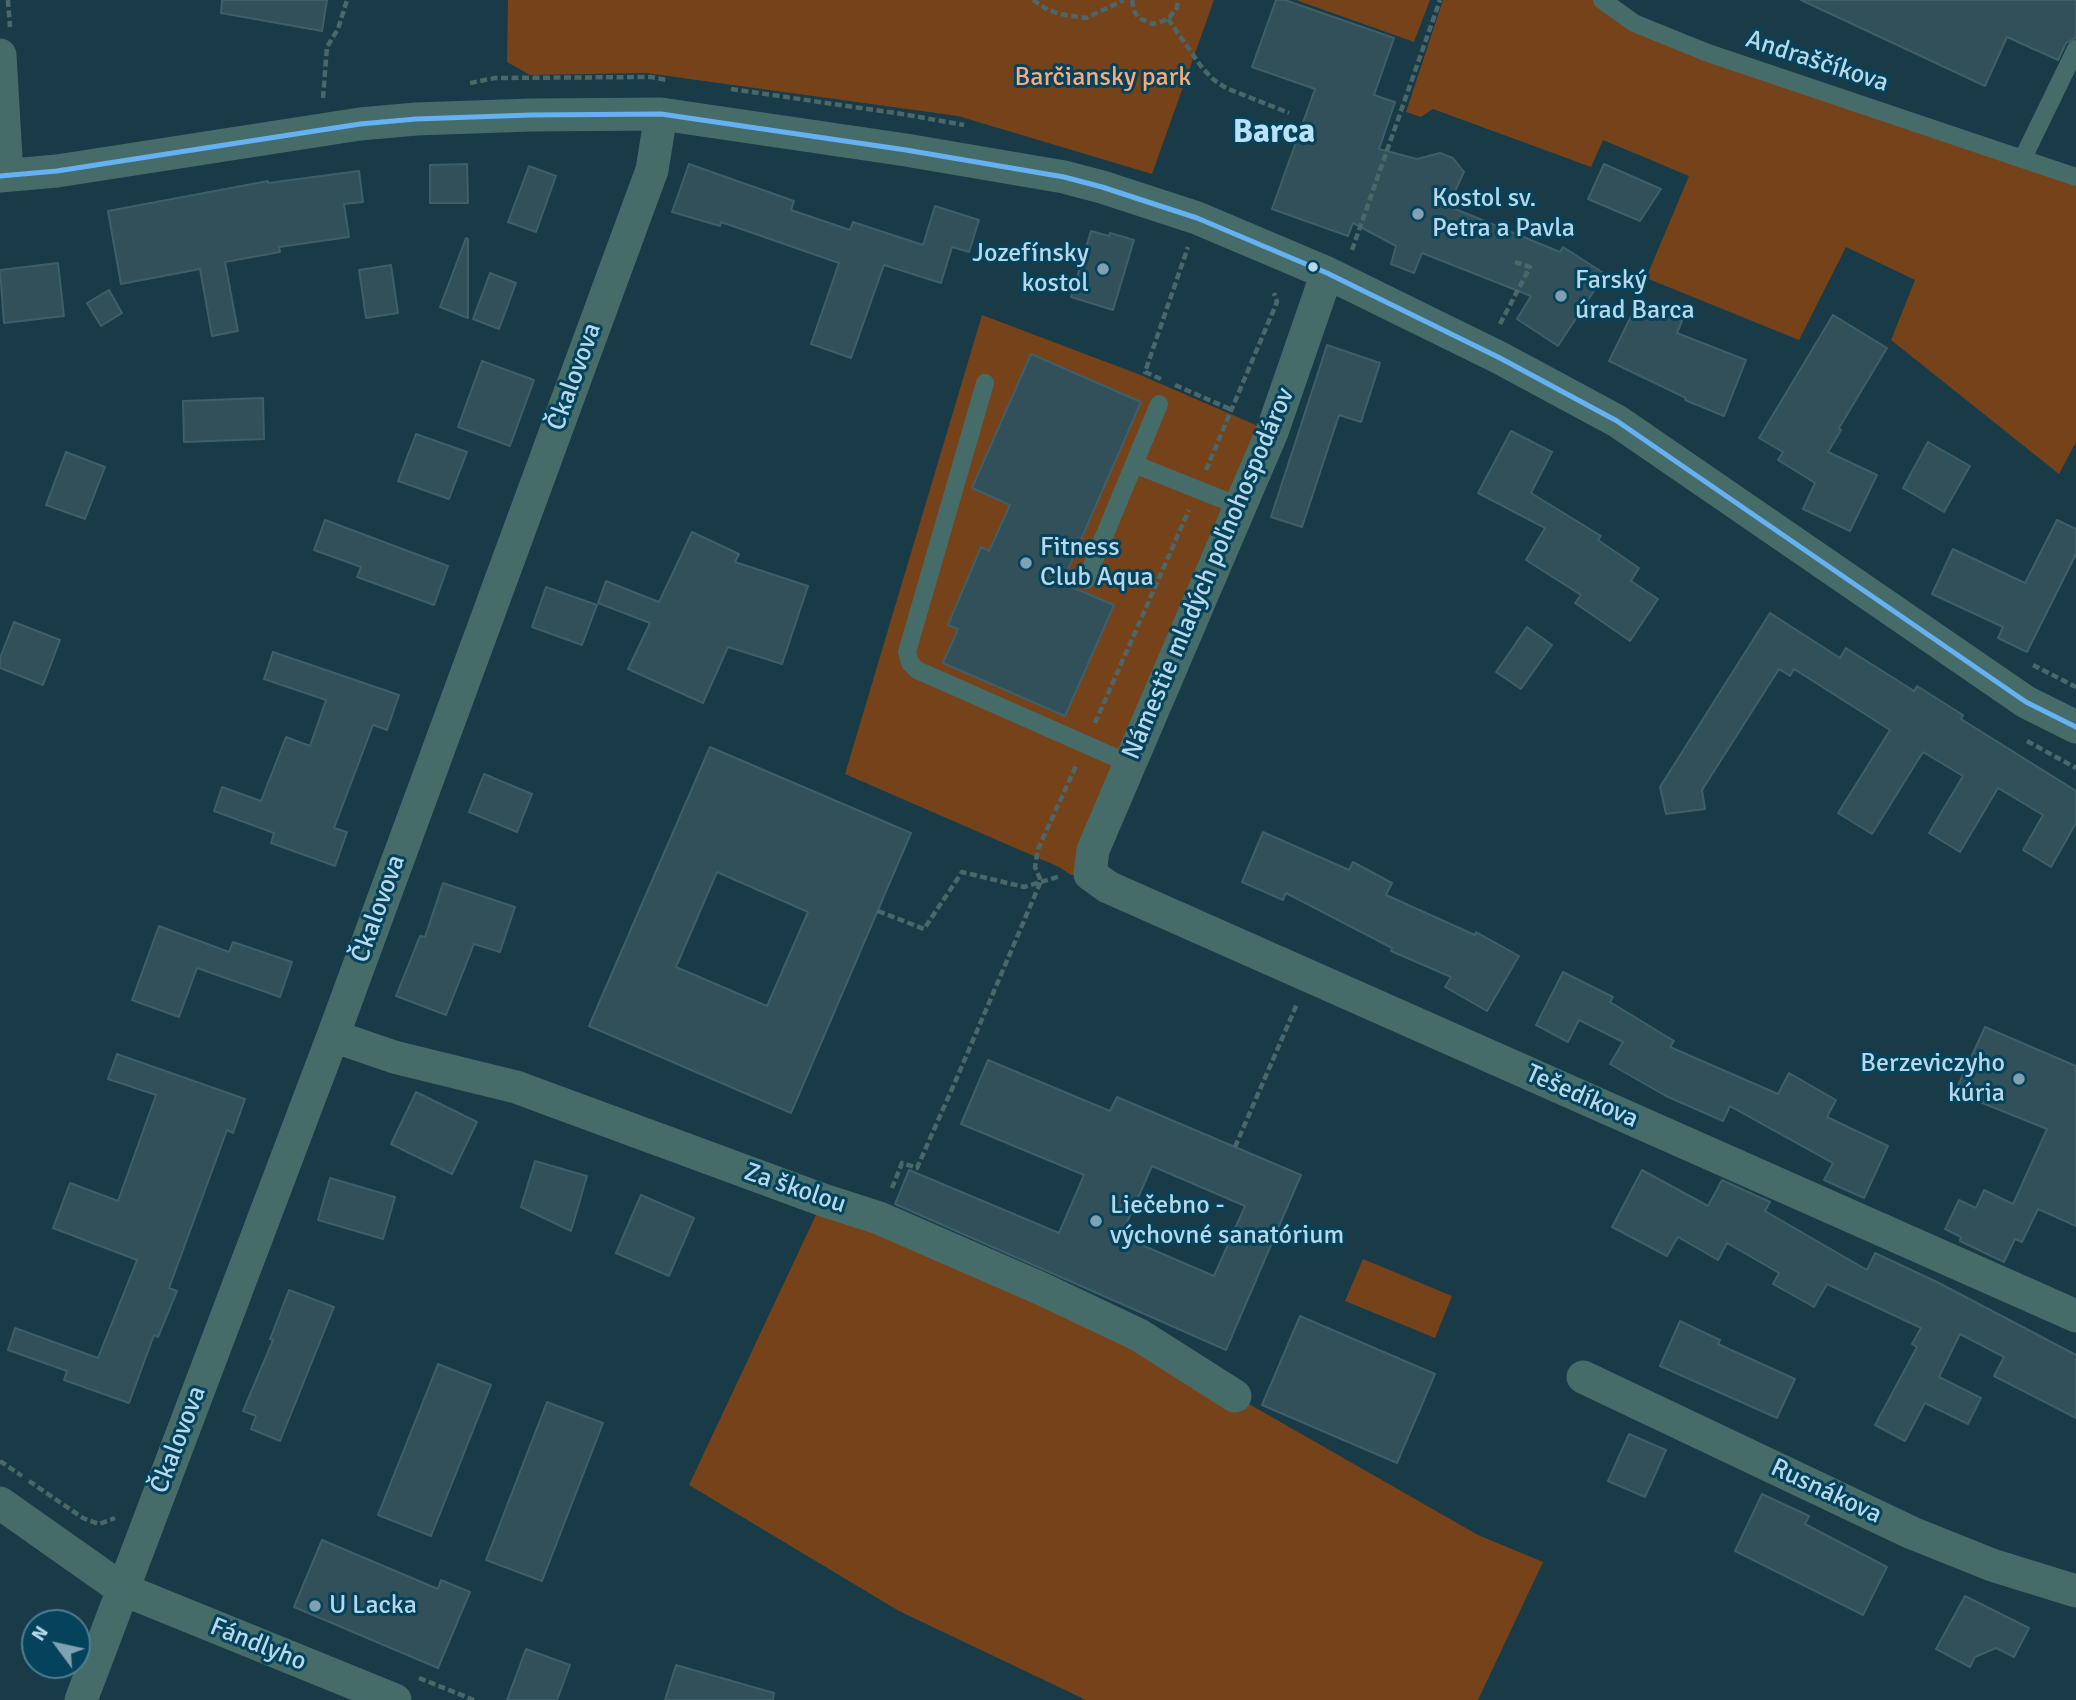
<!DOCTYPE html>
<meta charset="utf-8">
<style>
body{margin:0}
#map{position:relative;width:2076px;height:1700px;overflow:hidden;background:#193a47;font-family:Signika,sans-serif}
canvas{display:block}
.north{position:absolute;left:21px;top:1609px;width:70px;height:70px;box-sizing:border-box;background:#05425b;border:2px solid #4c7e94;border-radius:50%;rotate:303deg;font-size:19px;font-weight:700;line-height:28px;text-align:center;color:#b6d8ea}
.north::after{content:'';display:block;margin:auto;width:24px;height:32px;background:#7fa1b1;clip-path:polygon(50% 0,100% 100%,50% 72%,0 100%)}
</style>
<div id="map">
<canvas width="2076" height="1700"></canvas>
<div class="north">N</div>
</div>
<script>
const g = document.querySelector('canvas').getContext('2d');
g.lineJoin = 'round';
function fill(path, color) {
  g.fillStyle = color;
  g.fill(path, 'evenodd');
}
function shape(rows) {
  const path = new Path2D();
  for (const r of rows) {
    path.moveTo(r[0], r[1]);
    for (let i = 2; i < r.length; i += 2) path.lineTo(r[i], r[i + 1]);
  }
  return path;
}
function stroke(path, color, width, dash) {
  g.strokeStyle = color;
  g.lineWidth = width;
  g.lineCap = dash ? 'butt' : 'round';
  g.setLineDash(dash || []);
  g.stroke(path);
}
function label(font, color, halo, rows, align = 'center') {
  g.font = font + ' Signika,sans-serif';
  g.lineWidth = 6;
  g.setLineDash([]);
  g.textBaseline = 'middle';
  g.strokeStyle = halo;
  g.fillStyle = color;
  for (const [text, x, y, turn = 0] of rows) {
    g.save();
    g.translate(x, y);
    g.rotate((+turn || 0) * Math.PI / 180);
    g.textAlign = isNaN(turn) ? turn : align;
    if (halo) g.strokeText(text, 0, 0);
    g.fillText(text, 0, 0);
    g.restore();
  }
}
fill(shape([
 [508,0,1214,0,1152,174,958,116,646,73,530,75,507,62],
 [1296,0,1430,0,1414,42],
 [1443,0,1602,0,1614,10,2076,177,2076,442,2059,474,1891,340,1915,280,1846,247,1799,340,1646,278,1689,176,1603,140,1591,167,1433,109,1421,117,1406,112],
 [982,315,1138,374,1272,432,1090,874,1071,875,1059,867,845,774],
 [823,1200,1235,1396,1478,1535,1543,1562,1478,1700,1086,1700,899,1611,689,1485],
 [1363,1259,1452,1296,1435,1338,1345,1301]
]), '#76421a');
const building = shape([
 [222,0,327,0,322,31,221,13,222,0],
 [1276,0,1285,0,1394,38,1374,95,1395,102,1379,149,1417,159,1440,153,1453,158,1464,172,1448,206,1560,252,1563,247,1605,274,1558,346,1517,319,1531,296,1422,253,1414,273,1391,264,1396,246,1353,223,1348,236,1272,209,1315,89,1252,67,1276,0],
 [1801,0,2076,0,2076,38,2066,43,2058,60,2007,37,1985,86,1801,0],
 [467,164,468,203,430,203,430,165,467,164],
 [689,164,794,201,791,210,850,230,853,222,923,245,935,206,979,220,969,252,952,247,941,283,884,265,851,358,811,344,839,263,721,222,720,226,672,212,689,164],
 [1604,164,1661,189,1640,221,1588,199,1604,164],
 [529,166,556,176,536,232,508,222,529,166],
 [359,171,363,202,344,204,349,237,279,247,280,252,225,262,238,331,212,336,200,269,121,284,108,211,268,181,268,183,359,171],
 [1091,231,1109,236,1110,233,1134,240,1113,310,1071,297,1091,231],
 [466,238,468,239,468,318,440,307,466,238],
 [58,263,64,316,4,323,0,270,58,263],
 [391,265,398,313,366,318,359,270,391,265],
 [490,273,516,283,499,329,473,319,490,273],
 [109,290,122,313,101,326,87,303,109,290],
 [1639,300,1682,321,1677,333,1746,360,1724,416,1685,400,1686,398,1609,361,1639,300],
 [1833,315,1887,348,1839,428,1841,430,1828,452,1877,475,1850,531,1803,509,1815,483,1778,460,1783,452,1759,438,1833,315],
 [1327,345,1380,363,1361,422,1339,415,1302,527,1271,517,1327,345],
 [1031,354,1141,402,1062,583,1114,605,1065,716,943,663,958,629,948,625,981,547,989,551,1010,505,972,488,1031,354],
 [482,361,534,380,510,446,458,427,482,361],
 [263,398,264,439,184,442,183,401,263,398],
 [1511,431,1552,452,1531,493,1601,536,1598,540,1639,568,1631,581,1658,599,1630,641,1575,603,1581,595,1526,560,1545,528,1478,493,1511,431],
 [416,434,467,452,449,499,398,481,416,434],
 [1928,442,1970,466,1944,512,1903,488,1928,442],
 [66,452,105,467,85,519,46,505,66,452],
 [325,520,448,566,434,605,357,577,361,567,314,550,325,520],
 [2057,520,2076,529,2076,554,2027,652,1998,638,2003,627,1932,594,1953,549,2025,583,2057,520],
 [692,532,739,554,735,562,808,586,782,664,728,647,703,703,628,669,650,623,598,603,606,581,659,602,692,532],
 [546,587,597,605,582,645,532,627,546,587],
 [1770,613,1840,658,1846,648,1914,691,1917,686,1963,715,1961,719,2076,791,2076,823,2051,867,2023,850,2043,815,1998,788,1960,852,1929,833,1963,776,1923,752,1872,834,1838,813,1890,730,1794,669,1790,676,1779,669,1702,790,1705,809,1666,814,1660,787,1770,613],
 [14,622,60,640,43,685,0,668,0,658,14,622],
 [1527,627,1552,645,1521,689,1496,672,1527,627],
 [273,652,399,695,387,730,373,725,334,828,347,832,335,866,271,843,274,833,214,811,222,787,261,801,286,737,310,746,326,700,264,679,273,652],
 [710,747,911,833,791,1113,589,1026,710,747],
 [717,872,808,912,767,1006,676,967,717,872],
 [484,774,532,794,517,832,469,812,484,774],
 [1263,832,1349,870,1353,862,1392,883,1386,895,1475,935,1476,932,1519,956,1487,1011,1445,987,1451,977,1391,951,1392,948,1286,893,1283,900,1242,882,1263,832],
 [443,883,515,907,500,952,474,944,446,1015,396,996,420,936,425,937,443,883],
 [159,926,229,952,233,942,292,962,280,997,197,968,179,1017,132,1000,159,926],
 [1563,972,1613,997,1610,1002,1674,1041,1670,1047,1778,1094,1789,1073,1836,1100,1827,1117,1888,1146,1864,1198,1824,1180,1833,1163,1730,1106,1723,1121,1666,1096,1610,1064,1623,1042,1579,1020,1568,1042,1536,1025,1563,972],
 [1985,1027,2076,1066,2076,1226,2038,1209,2022,1242,2015,1239,2004,1262,1960,1241,1961,1237,1945,1229,1959,1200,1976,1208,1984,1190,2013,1204,2047,1129,1955,1092,1985,1027],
 [117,1054,245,1099,233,1133,227,1130,169,1288,177,1291,158,1337,154,1335,129,1403,64,1380,67,1371,8,1350,15,1328,98,1358,137,1260,53,1228,70,1183,118,1201,156,1095,108,1079,117,1054],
 [988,1060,1110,1111,1117,1097,1301,1175,1226,1350,895,1204,909,1170,1059,1233,1084,1175,961,1124,988,1060],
 [1152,1166,1245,1206,1214,1276,1121,1236,1152,1166],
 [416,1092,477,1122,452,1174,391,1144,416,1092],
 [535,1161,587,1176,571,1231,521,1207,535,1161],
 [1642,1170,1708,1206,1722,1180,1770,1202,1765,1211,1867,1270,1875,1253,1937,1282,2076,1355,2076,1418,1994,1376,2004,1357,1960,1334,1939,1377,1981,1398,1968,1424,1925,1403,1905,1441,1875,1425,1917,1347,1912,1344,1921,1328,1827,1284,1814,1307,1773,1284,1779,1273,1727,1243,1718,1260,1678,1237,1667,1256,1612,1227,1642,1170],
 [330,1178,395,1197,383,1239,318,1220,330,1178],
 [641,1195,694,1218,669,1276,616,1253,641,1195],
 [289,1290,334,1307,280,1441,251,1429,256,1416,243,1411,273,1340,270,1339,289,1290],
 [1300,1316,1435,1374,1397,1463,1262,1405,1300,1316],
 [1680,1321,1720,1340,1718,1344,1795,1379,1777,1418,1660,1366,1680,1321],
 [438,1364,491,1385,431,1536,378,1515,438,1364],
 [547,1402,603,1423,542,1581,486,1560,547,1402],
 [1629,1434,1666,1450,1645,1497,1608,1481,1629,1434],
 [1762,1494,1809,1516,1805,1524,1887,1567,1863,1615,1735,1551,1762,1494],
 [322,1540,438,1589,441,1580,470,1592,438,1668,294,1607,322,1540],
 [1965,1596,2029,1628,2014,1657,1996,1648,1975,1657,1970,1667,1936,1649,1965,1596],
 [526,1649,570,1665,557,1700,507,1700,526,1649],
 [676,1665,774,1693,773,1700,665,1700,676,1665]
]);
fill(building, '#325059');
stroke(building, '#3e5f69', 2);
stroke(shape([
 [8,0,10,27],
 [1033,0,1048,10,1060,14,1086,18,1124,0],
 [1132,0,1134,11,1139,18,1153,24,1168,19,1177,8,1178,0],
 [1168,19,1203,69,1214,80,1226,88,1289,113],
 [470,83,495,78,651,77,667,80],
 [731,89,902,114,964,125],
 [323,98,327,47,338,29,347,0],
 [1352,250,1440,0],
 [1500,324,1530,267,1515,262],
 [1161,379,1145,372,1188,247],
 [1175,385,1232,410],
 [1206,470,1277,302,1274,293],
 [2033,665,2076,687],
 [1095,723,1189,510],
 [2027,741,2076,768],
 [878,911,924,929,962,872,1024,887,1061,876],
 [1235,1147,1297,1004],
 [892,1188,902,1163,917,1168,959,1073,1041,881,1035,867,1038,849,1076,766],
 [0,1461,22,1476],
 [29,1481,83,1518,99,1524,115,1518],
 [419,1678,474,1700]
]), '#4a686a', 4.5, [7, 3.5]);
stroke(shape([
 [1602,0,1634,23,1708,53,2076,177],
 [2023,158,2076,49],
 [985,383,907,652,910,663,917,670,933,677,1130,764],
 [1134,464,1239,506],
 [1086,580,1159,404]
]), '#466c6a', 18);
stroke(shape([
 [0,55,7,175],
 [0,176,57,171,360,124,416,119,531,115,661,114,906,150,1064,177,1102,187,1197,218,1327,273,1500,358,1617,421,2026,702,2076,727],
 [1327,273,1272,432,1093,850,1090,874,1108,887,2076,1316],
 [333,1036,394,1057,516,1087,823,1200,879,1218,1042,1289,1139,1335,1235,1396],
 [1583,1377,1912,1533,1992,1565,2076,1591],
 [0,1503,122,1589,395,1700],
 [81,1700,333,1036,652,170,661,114]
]), '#466c6a', 33);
stroke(shape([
 [0,176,57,171,360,124,416,119,531,115,661,114,906,150,1064,177,1102,187,1197,218,1327,273,1500,358,1617,421,2026,702,2076,727]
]), '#66b1f2', 5);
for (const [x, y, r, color] of [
 [1418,214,7,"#7fa1b1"],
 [1313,267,6,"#b6d8ea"],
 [1103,269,7,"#7fa1b1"],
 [1561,296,7,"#7fa1b1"],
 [1026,563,7,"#7fa1b1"],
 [2019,1079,7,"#7fa1b1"],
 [1096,1221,7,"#7fa1b1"],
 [315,1606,7,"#7fa1b1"]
]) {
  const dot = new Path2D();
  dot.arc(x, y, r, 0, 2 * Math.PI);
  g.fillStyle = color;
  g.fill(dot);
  stroke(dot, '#05425b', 2.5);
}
label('26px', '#b6d8ea', '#05425b', [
 ["Andraščíkova",1817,62,18],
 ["Čkalovova",575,377,-70],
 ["Námestie mladých poľnohospodárov",1209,574,-67],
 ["Čkalovova",379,909,-70],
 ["Tešedíkova",1582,1097,24],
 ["Za školou",795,1189,19],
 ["Čkalovova",179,1440,-69],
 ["Rusnákova",1826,1492,25],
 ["Fándlyho",258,1645,22]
]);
label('26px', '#fbab79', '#05425b', [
 ["Barčiansky park",1103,78]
]);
label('26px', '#b6d8ea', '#05425b', [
 ["Kostol sv.",1432,199],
 ["Petra a Pavla",1432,229],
 ["Jozefínsky",1089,254,"right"],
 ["kostol",1089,284,"right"],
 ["Farský",1575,281],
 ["úrad Barca",1575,311],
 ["Fitness",1040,548],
 ["Club Aqua",1040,578],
 ["Berzeviczyho",2005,1064,"right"],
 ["kúria",2005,1094,"right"],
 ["Liečebno -",1110,1206],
 ["výchovné sanatórium",1110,1236],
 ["U Lacka",329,1606]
], 'left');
label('bold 33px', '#b9e2f9', '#05425b', [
 ["Barca",1274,133]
]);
</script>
